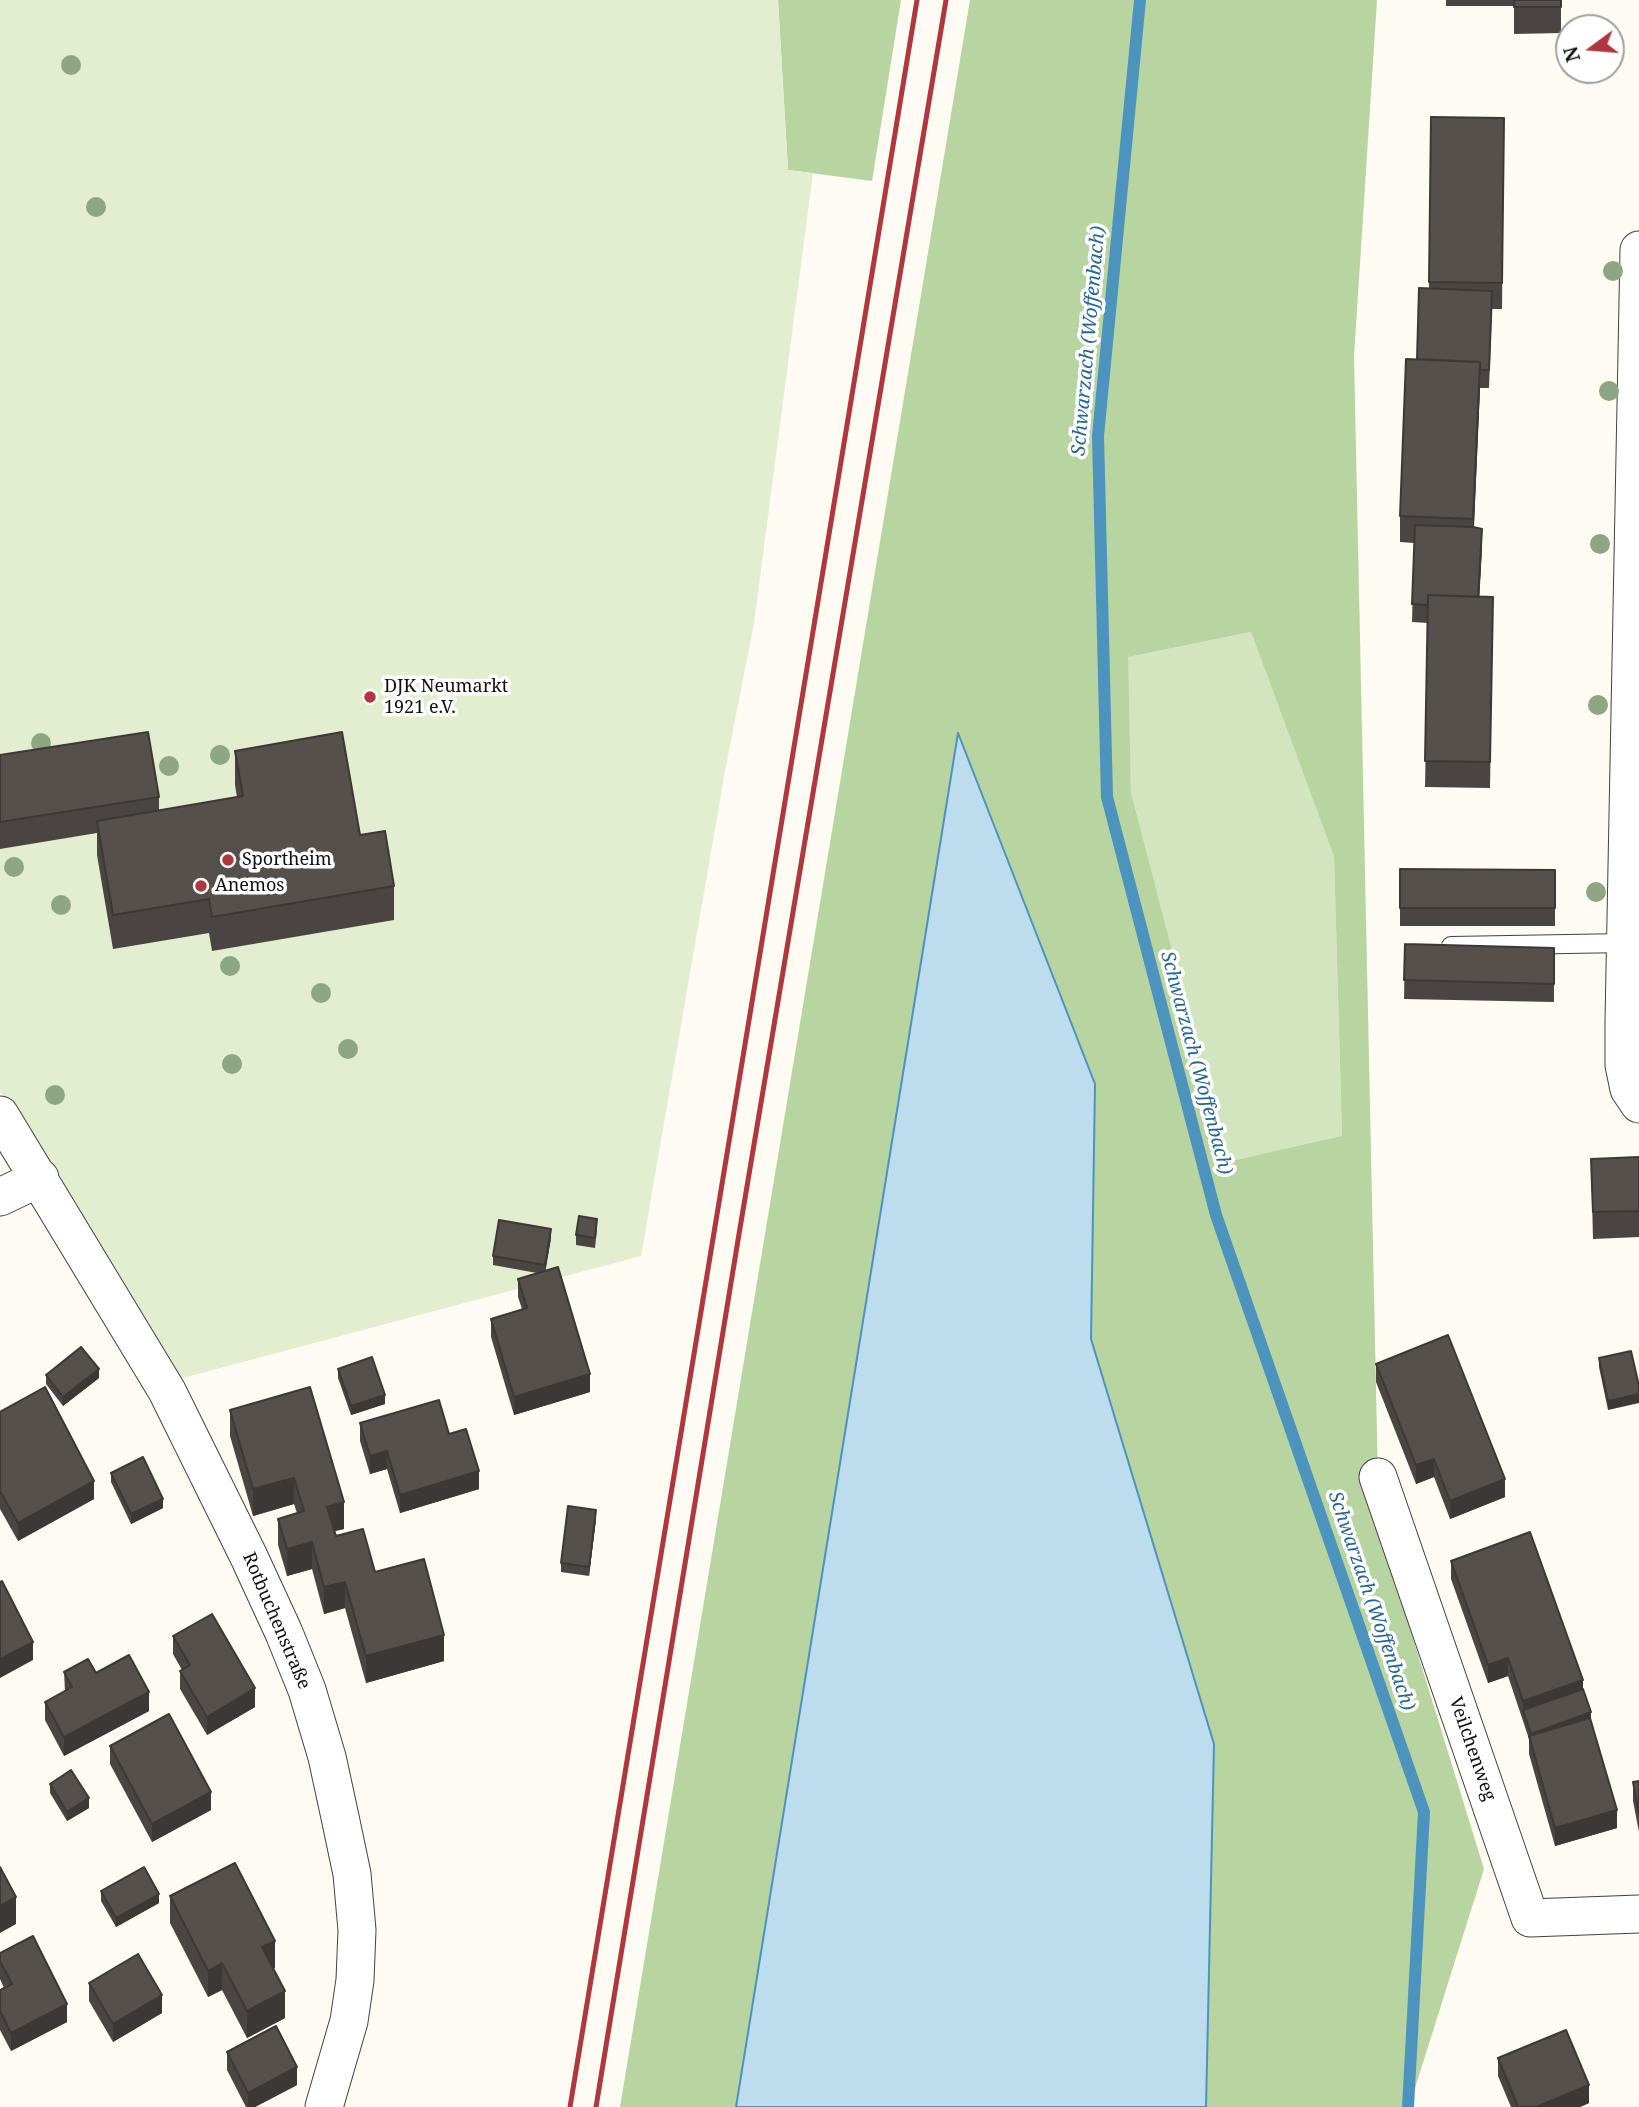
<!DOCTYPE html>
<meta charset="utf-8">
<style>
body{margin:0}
#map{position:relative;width:1639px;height:2107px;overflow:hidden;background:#fdfbf2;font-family:"Noto Serif",serif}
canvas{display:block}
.north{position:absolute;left:1555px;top:14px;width:70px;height:70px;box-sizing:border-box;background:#fff;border:2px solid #9f9f9f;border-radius:50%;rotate:254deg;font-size:19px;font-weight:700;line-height:28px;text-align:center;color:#0f0f0f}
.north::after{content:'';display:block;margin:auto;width:24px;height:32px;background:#af373f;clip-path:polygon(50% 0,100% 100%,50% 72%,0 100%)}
</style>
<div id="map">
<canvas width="1639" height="2107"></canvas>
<div class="north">N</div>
</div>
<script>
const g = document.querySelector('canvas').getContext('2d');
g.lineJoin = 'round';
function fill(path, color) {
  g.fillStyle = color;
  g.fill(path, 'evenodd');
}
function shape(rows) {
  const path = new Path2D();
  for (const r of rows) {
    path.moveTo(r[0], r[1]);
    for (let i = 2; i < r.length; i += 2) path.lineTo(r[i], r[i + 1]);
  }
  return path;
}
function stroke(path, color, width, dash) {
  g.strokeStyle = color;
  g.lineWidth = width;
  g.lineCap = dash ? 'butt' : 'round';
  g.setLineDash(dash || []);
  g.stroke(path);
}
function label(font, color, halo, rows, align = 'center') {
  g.font = font + ' "Noto Serif",serif';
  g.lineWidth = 7;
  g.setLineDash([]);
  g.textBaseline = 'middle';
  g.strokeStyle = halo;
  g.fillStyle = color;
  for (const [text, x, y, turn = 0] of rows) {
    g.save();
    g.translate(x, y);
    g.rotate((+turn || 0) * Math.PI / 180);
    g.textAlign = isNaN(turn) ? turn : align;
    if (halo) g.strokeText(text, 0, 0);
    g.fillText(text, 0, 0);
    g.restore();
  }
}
fill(shape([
 [1251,632,1334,857,1342,1137,1227,1162,1131,792,1127,657]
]), '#d3e5bf');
fill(shape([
 [778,0,901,0,872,181,788,170],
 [970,0,1377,0,1354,356,1379,1528,1484,1869,1409,2107,1206,2107,1214,1744,1091,1339,1095,1084,958,735,736,2107,620,2107],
 [1251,632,1334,857,1342,1136,1227,1162,1131,792,1128,657]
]), '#b8d4a0');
fill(shape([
 [0,0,778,0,788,170,813,173,754,623,725,771,641,1256,175,1380,13,1115,0,1091]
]), '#e3edd0');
const water = shape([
 [958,733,1095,1084,1091,1339,1214,1744,1206,2107,736,2107,958,733]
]);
fill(water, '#bdddef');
stroke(water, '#4c93be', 2);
stroke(shape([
 [1140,0,1098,436,1107,797,1216,1215,1424,1812,1408,2107]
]), '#4c93be', 12);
const service = shape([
 [1451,946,1625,943]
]);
const minor = shape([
 [1639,250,1624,1021,1624,1065,1629,1089,1639,1104],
 [0,1115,167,1391,249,1557,284,1633,307,1690,327,1757,340,1817,352,1874,357,1930,355,1980,349,2021,324,2107],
 [0,1197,40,1178],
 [1378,1477,1530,1918,1639,1914]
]);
stroke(service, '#424242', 20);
stroke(minor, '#424242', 39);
stroke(service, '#fff', 18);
stroke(minor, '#fff', 37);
stroke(shape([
 [570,2107,917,0],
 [596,2107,740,1228,946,0]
]), '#af373f', 5);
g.fillStyle = '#8ea682';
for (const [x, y] of [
 [71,65],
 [96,207],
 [1613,271],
 [1609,391],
 [1600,544],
 [1598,705],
 [41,743],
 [220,755],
 [169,766],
 [14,867],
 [1596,892],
 [61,905],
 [230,966],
 [321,993],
 [348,1049],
 [232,1064],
 [55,1095]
]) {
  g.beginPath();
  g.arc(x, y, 10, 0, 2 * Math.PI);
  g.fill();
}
fill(shape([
 [1446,0,1561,0,1561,33,1514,34,1514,6,1446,6],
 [1431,117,1504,118,1502,309,1492,309,1489,388,1480,388,1474,527,1482,547,1479,597,1493,597,1490,788,1425,787,1428,623,1412,622,1414,543,1400,542,1400,516,1417,359,1429,289],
 [235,751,360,835,394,886,394,920,212,951,209,933,113,949,97,855,97,833,0,849,0,755,159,797,159,810,237,797,235,785],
 [1400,869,1555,870,1555,926,1400,926],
 [1405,944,1554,948,1554,1002,1404,999],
 [1639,1157,1639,1237,1593,1239,1591,1159],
 [597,1229,595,1248,576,1245,576,1235],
 [551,1238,545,1271,590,1392,514,1415,491,1337,491,1319,522,1309,518,1297,518,1279,537,1273,493,1265,493,1256],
 [1631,1351,1608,1410,1599,1367,1599,1358],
 [1376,1364,1505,1497,1450,1519,1434,1477,1416,1484,1376,1382],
 [338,1369,385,1404,351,1415,338,1378],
 [46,1375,99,1378,63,1406,46,1384],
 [230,1410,344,1529,334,1531,336,1536,375,1572,444,1661,366,1683,345,1608,324,1614,312,1569,287,1576,278,1545,278,1519,297,1513,294,1504,253,1516,230,1436],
 [0,1412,94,1499,18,1541,0,1509],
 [360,1423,449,1434,479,1489,400,1513,387,1469,370,1474,360,1441],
 [111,1473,163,1508,131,1524,111,1482],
 [596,1519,589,1576,561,1572,561,1563],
 [1451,1561,1583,1689,1617,1828,1555,1846,1529,1754,1529,1739,1508,1676,1488,1683,1451,1579],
 [173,1636,255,1707,207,1735,180,1689,180,1671,182,1670,173,1654],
 [64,1672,149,1711,64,1756,45,1720,45,1702,65,1691],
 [110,1746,211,1810,152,1842,110,1764],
 [1639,1781,1639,1832,1633,1801,1633,1782],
 [50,1784,89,1808,67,1821,50,1793],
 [101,1891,159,1903,116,1927,101,1901],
 [170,1896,275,1968,273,1968,285,2018,247,2038,222,1990,208,1997,170,1923],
 [0,1953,67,2022,11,2051,0,2030,0,1990,4,1988,0,1979],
 [89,1983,162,2013,113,2042,89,2001],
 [227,2052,297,2085,255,2107,246,2107,227,2070],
 [1498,2058,1589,2103,1580,2107,1511,2107,1498,2076]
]), '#4a4542');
fill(shape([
 [1480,362,1480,388,1473,545,1473,519],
 [1482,529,1482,547,1478,624,1478,606],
 [551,1229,551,1238,545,1274,545,1265],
 [99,1369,99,1378,63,1406,63,1397],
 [590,1374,590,1392,514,1415,514,1397],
 [1639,1394,1639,1403,1608,1410,1608,1401],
 [385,1395,385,1404,351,1415,351,1406],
 [387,1451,387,1469,370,1474,370,1456],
 [1434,1459,1434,1477,1416,1484,1416,1465],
 [479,1471,479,1489,400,1513,400,1495],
 [294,1478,294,1504,253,1516,253,1489],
 [1505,1479,1505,1497,1450,1519,1450,1501],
 [94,1481,94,1499,18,1541,18,1523],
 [163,1499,163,1508,131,1524,131,1514],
 [344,1502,344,1529,327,1533,327,1507],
 [596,1510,596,1519,589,1576,589,1567],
 [312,1542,312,1569,287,1576,287,1549],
 [345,1582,345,1608,324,1614,324,1587],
 [444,1635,444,1661,366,1683,366,1656],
 [33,1642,33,1660,0,1678,0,1659],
 [1508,1658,1508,1676,1488,1683,1488,1665],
 [1583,1680,1583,1699,1523,1710,1523,1720,1523,1701],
 [255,1688,255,1707,207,1735,207,1717],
 [149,1692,149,1711,64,1756,64,1737],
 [1591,1712,1591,1722,1531,1741,1531,1734],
 [211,1792,211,1810,152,1842,152,1824],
 [89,1798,89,1808,67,1821,67,1812],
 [1617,1810,1617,1828,1555,1846,1555,1828],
 [159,1894,159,1903,116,1927,116,1918],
 [16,1897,16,1924,0,1933,0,1906],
 [275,1941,275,1968,262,1974,262,1947],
 [222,1963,222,1990,208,1997,208,1971],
 [285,1991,285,2018,247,2038,247,2011],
 [162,1995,162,2013,113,2042,113,2024],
 [67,2004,67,2022,11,2051,11,2033],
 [297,2067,297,2085,255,2107,248,2107,248,2093],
 [1589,2085,1589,2103,1580,2107,1536,2107]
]), '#3c3836');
const building = shape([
 [1514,0,1561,0,1561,7,1514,7,1514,0],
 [1431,117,1504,118,1502,283,1429,282,1431,117],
 [1419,288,1492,291,1489,370,1480,370,1480,362,1417,359,1419,288],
 [1406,359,1480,362,1473,519,1400,516,1406,359],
 [1415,525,1473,527,1482,529,1478,597,1428,595,1428,605,1412,604,1415,525],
 [1428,595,1493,597,1490,762,1425,761,1428,595],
 [148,732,159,797,0,822,0,755,148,732],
 [342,732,360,835,385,831,394,886,212,917,209,899,113,915,97,821,243,796,235,751,342,732],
 [1400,869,1555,870,1555,908,1400,908,1400,869],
 [1405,944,1554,948,1554,984,1404,980,1405,944],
 [1639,1157,1639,1211,1593,1212,1591,1159,1639,1157],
 [579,1216,597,1219,595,1238,576,1235,579,1216],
 [499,1220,551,1229,545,1265,493,1256,499,1220],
 [558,1267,590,1374,514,1397,491,1319,527,1308,518,1279,558,1267],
 [1448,1335,1505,1479,1450,1501,1434,1459,1416,1465,1376,1364,1448,1335],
 [81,1347,99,1369,63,1397,46,1375,81,1347],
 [1631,1351,1639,1386,1639,1394,1608,1401,1599,1358,1631,1351],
 [372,1357,385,1395,351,1406,338,1369,372,1357],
 [45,1387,94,1481,18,1523,0,1491,0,1412,45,1387],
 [310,1387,344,1502,327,1507,336,1536,363,1529,375,1572,424,1559,444,1635,366,1656,345,1582,324,1587,312,1542,287,1549,278,1519,304,1511,294,1478,253,1489,230,1410,310,1387],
 [439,1400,449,1434,466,1429,479,1471,400,1495,387,1451,370,1456,360,1423,439,1400],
 [143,1457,163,1499,131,1514,111,1473,143,1457],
 [568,1506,596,1510,589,1567,561,1563,568,1506],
 [1530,1532,1583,1680,1523,1701,1508,1658,1488,1665,1451,1561,1530,1532],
 [2,1581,33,1642,0,1659,0,1582,2,1581],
 [212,1614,255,1688,207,1717,180,1671,190,1665,173,1636,212,1614],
 [129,1655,149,1692,64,1737,45,1702,72,1687,64,1672,88,1659,96,1673,129,1655],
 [1583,1689,1591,1712,1531,1734,1523,1710,1583,1689],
 [169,1714,211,1792,152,1824,110,1746,169,1714],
 [1590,1718,1617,1810,1555,1828,1529,1736,1590,1718],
 [71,1770,89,1798,67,1812,50,1784,71,1770],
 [1639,1781,1639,1814,1633,1782,1639,1781],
 [235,1863,275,1941,262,1947,285,1991,247,2011,222,1963,208,1971,170,1896,235,1863],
 [0,1867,16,1897,0,1906,0,1867],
 [144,1867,159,1894,116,1918,101,1891,144,1867],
 [33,1936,67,2004,11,2033,0,2011,0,1990,12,1984,0,1961,0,1953,33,1936],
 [138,1954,162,1995,113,2024,89,1983,138,1954],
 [276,2026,297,2067,248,2093,227,2052,276,2026],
 [1566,2030,1589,2085,1536,2107,1518,2107,1498,2058,1566,2030]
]);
fill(building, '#56504d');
stroke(building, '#3c3836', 2);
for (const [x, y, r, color] of [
 [370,697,7,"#af373f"],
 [228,860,7,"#af373f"],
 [201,886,7,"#af373f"]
]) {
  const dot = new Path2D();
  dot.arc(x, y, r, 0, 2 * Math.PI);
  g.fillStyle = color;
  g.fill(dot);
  stroke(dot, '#fff', 2.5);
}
label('18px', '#0f0f0f', '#fff', [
 ["DJK Neumarkt",384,687],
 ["1921 e.V.",384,708],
 ["Sportheim",242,860],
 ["Anemos",215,886]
], 'left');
label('18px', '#0f0f0f', '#fff', [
 ["Rotbuchenstraße",276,1621,67],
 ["Veilchenweg",1472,1749,71]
]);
label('italic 19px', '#266593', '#fff', [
 ["Schwarzach (Woffenbach)",1089,341,-85],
 ["Schwarzach (Woffenbach)",1196,1063,75],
 ["Schwarzach (Woffenbach)",1371,1601,71]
]);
</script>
